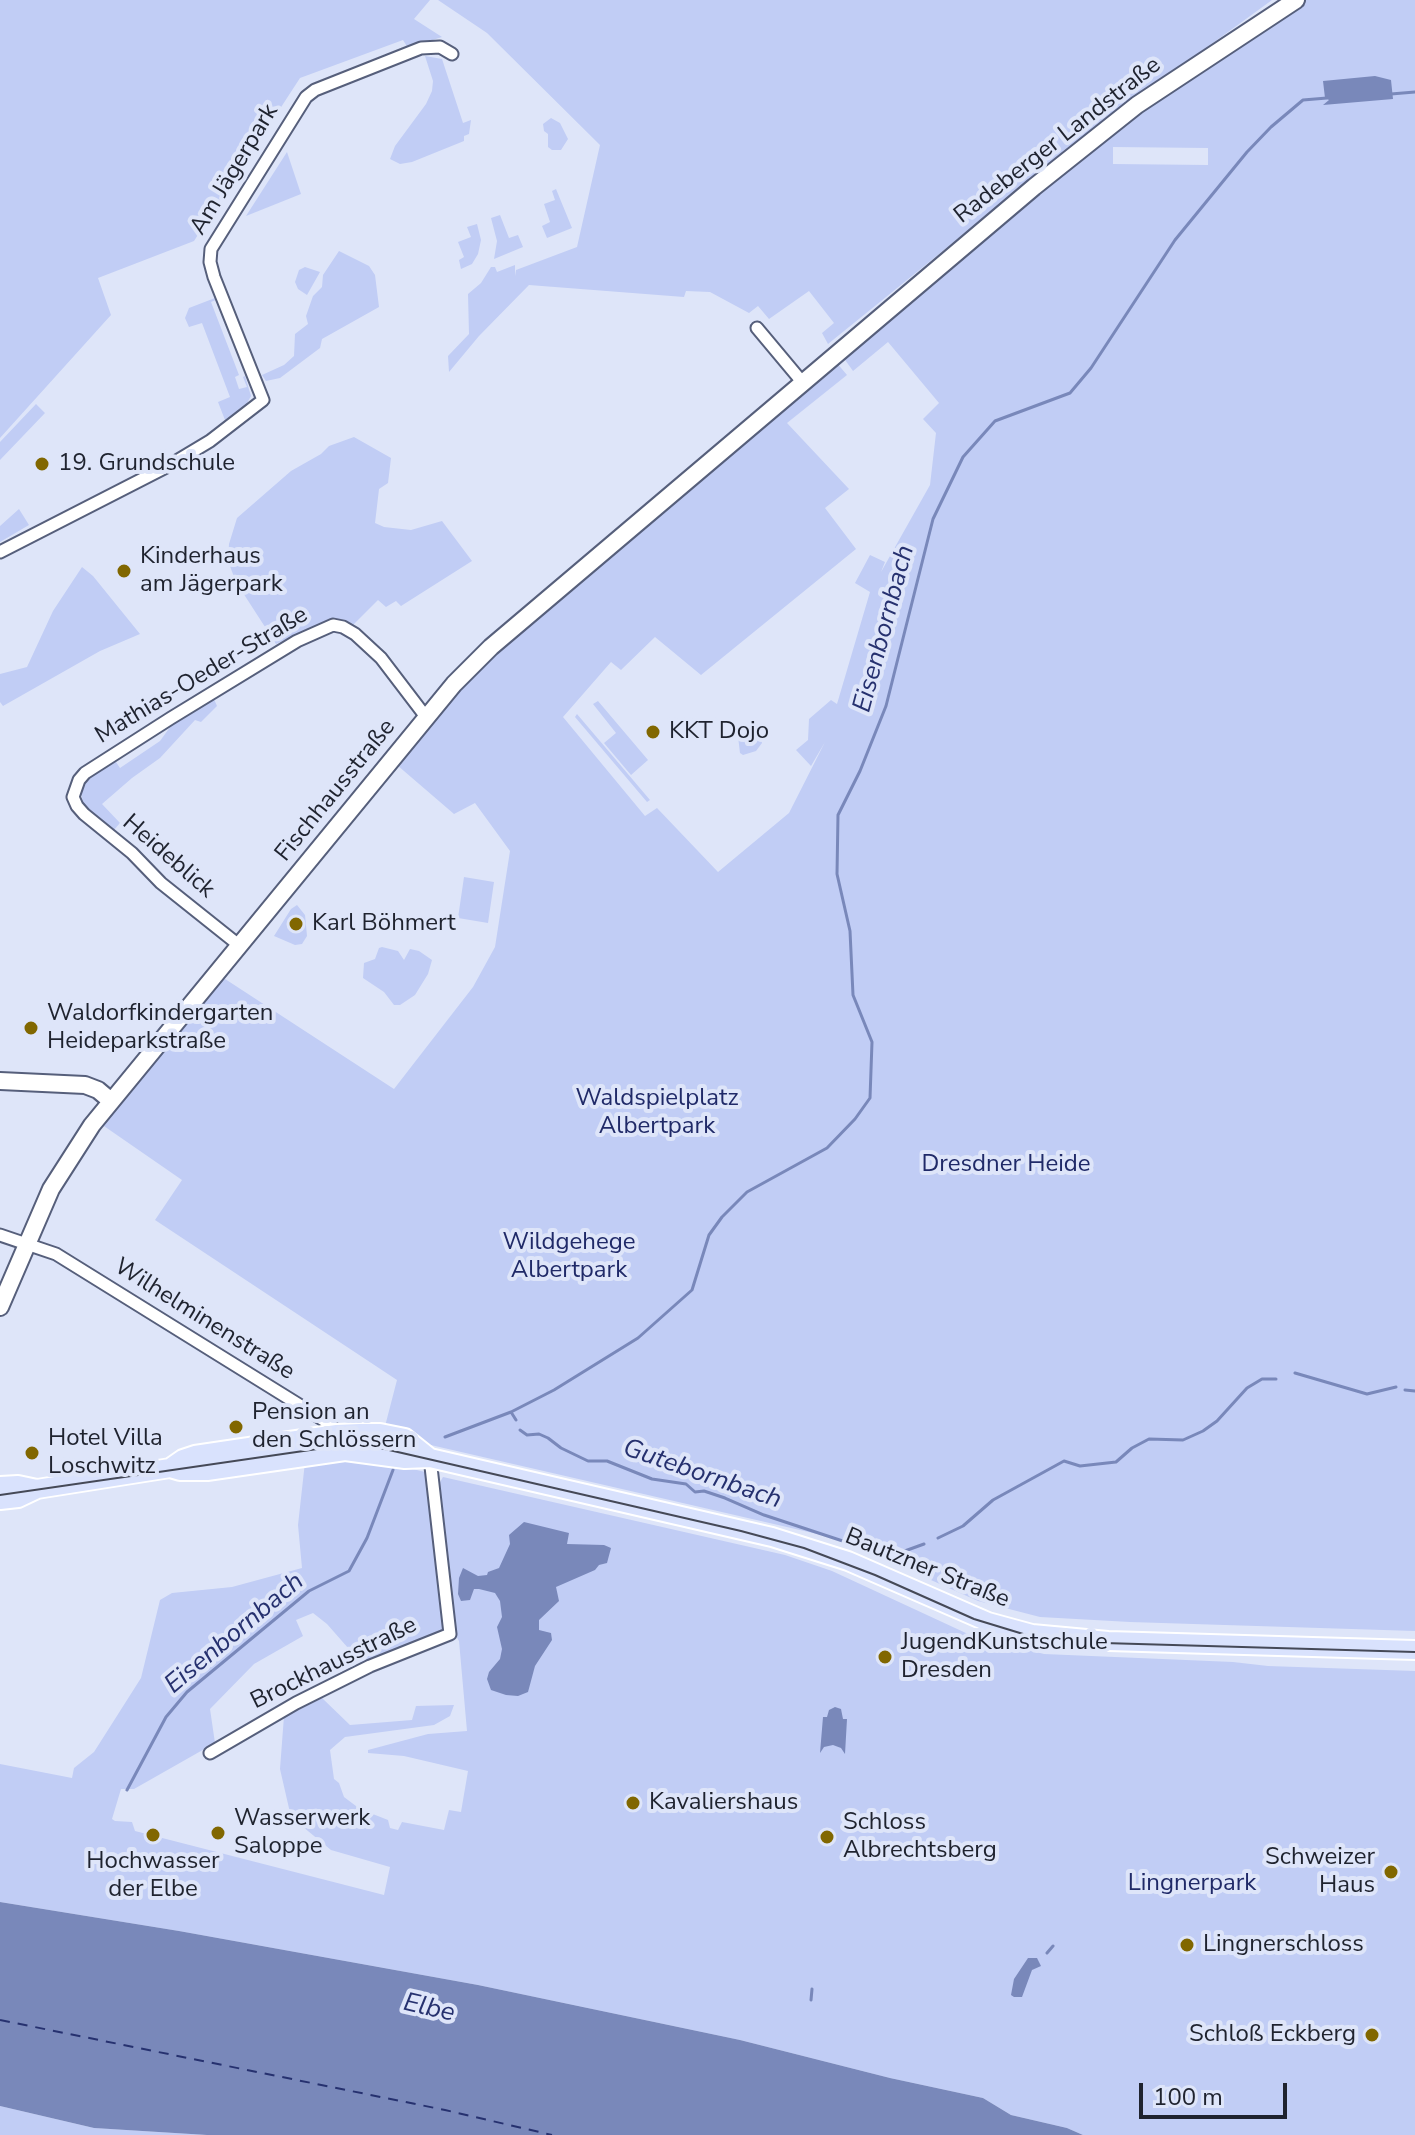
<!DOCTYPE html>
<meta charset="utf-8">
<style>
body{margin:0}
#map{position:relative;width:1415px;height:2135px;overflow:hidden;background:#dee5f9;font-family:"Nunito Sans",sans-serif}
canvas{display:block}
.scale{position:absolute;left:1139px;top:2083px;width:148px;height:36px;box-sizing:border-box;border:4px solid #1f232f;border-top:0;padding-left:10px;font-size:24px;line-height:28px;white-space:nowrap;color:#1f232f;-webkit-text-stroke:6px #dee5f9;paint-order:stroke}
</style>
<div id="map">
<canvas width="1415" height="2135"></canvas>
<div class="scale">100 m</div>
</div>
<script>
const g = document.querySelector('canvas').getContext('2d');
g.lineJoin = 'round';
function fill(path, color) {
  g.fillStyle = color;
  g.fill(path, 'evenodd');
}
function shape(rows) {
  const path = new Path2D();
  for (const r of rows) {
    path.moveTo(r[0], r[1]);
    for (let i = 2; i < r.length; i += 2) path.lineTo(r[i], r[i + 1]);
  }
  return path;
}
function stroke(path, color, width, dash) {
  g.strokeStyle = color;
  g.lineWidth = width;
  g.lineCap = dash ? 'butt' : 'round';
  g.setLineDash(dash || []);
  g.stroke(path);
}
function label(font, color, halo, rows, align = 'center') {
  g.font = font + ' "Nunito Sans",sans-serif';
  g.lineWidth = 8;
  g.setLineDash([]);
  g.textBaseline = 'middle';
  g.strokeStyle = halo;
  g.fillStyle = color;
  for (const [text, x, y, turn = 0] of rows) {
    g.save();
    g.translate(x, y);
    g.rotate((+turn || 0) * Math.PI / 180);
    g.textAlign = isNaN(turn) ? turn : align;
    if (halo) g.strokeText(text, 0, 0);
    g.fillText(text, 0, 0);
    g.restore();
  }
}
fill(shape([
 [0,0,430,0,414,19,442,37,408,48,403,40,300,78,194,241,98,278,111,315,0,438],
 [438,0,1272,0,1081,139,828,344,822,333,834,323,809,291,769,319,758,306,749,313,710,292,686,291,684,297,529,285,479,336,449,372,448,356,469,334,468,294,481,283,491,267,495,267,497,272,515,265,515,276,516,270,577,247,600,145,487,33],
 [1306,0,1415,0,1415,1631,1130,1622,1040,1617,978,1601,839,1539,383,1434,397,1380,155,1220,182,1180,101,1124,222,977,394,1089,473,987,495,947,510,851,475,803,454,814,397,765,476,669,836,362,847,375,787,423,849,489,825,508,856,549,701,675,655,637,621,670,611,662,563,717,645,816,657,808,718,872,789,813,825,742,811,766,796,750,808,740,809,719,831,700,837,704,870,592,855,583,870,555,885,562,881,572,930,485,936,433,923,419,939,403,888,342,853,371,843,357,1108,135,1183,81],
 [1113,147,1208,148,1208,165,1113,164],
 [425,56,442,59,463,123,471,120,469,134,464,136,464,141,412,162,400,164,390,159,395,146,426,104,432,91,433,81],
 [551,118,560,123,568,139,561,150,552,150,548,147,548,134,544,131,543,124],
 [287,152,301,194,246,216],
 [556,189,572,228,547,238,542,226,550,222,544,204,555,200,552,191],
 [500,215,509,238,518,235,523,247,494,259,497,241,491,218],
 [477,224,481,240,478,254,472,264,461,269,459,260,464,257,458,242,471,237,467,227],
 [339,251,369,266,375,275,379,307,322,339,320,348,280,378,266,381,262,375,284,365,294,356,295,334,308,324,306,316,313,296,322,287,323,275],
 [305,267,320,272,307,295,298,289,295,282,299,270],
 [215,298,218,299,211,302,239,375,235,377,239,389,247,387,243,377,245,376,251,396,246,405,225,420,218,402,230,397,202,323,189,327,185,318,189,308],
 [36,404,45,413,0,460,0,442],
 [354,437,391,458,388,483,379,489,375,523,384,527,411,530,442,521,472,561,401,606,396,601,386,607,378,600,353,625,332,618,276,644,236,582,228,561,229,544,237,518,291,471,321,454,329,446],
 [19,509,29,525,0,542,0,526],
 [82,567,93,576,140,634,100,651,3,706,0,702,0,674,27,667,53,611],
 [213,697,217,706,201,722,195,720,160,758,132,778,102,804,120,823,113,831,84,807,81,793,87,778,114,759,120,768,160,741,173,723],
 [598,701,648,760,631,775,604,743,616,733,593,704],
 [577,714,650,800,647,802,575,717],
 [751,728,760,733,762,743,756,751,743,755,740,753,738,736,742,730],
 [464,877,494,882,488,923,458,918],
 [297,905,305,915,307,936,302,944,295,945,274,936,291,909],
 [382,947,398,951,404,960,410,949,419,951,432,960,428,974,415,995,400,1005,394,1005,384,992,363,978,364,963,375,959,379,948],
 [341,1457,384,1462,425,1472,430,1483,445,1631,363,1665,327,1624,313,1613,296,1620,303,1636,254,1664,210,1709,215,1743,134,1789,121,1789,112,1819,115,1821,132,1822,135,1831,384,1895,390,1867,331,1850,291,1817,280,1769,284,1716,322,1698,350,1725,412,1720,416,1706,454,1705,450,1716,434,1725,345,1737,330,1750,334,1779,339,1783,344,1797,360,1809,388,1820,390,1828,398,1830,402,1822,444,1830,449,1810,461,1812,468,1771,404,1756,368,1753,368,1750,428,1734,467,1731,459,1641,453,1631,439,1484,443,1477,785,1555,832,1571,968,1634,1044,1654,1233,1662,1268,1666,1415,1671,1415,2135,1083,2135,1067,2128,1011,2115,983,2098,890,2078,740,2040,478,1985,179,1931,0,1902,0,1764,72,1778,74,1768,94,1752,141,1678,160,1600,172,1593,232,1587,302,1568,298,1525,305,1462],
 [0,2106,94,2128,207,2135,0,2135]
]), '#c1cdf5');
fill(shape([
 [1375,76,1391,80,1393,99,1323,105,1329,100,1325,98,1323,81],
 [524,1522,569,1533,567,1544,604,1545,611,1548,607,1563,599,1565,595,1570,556,1587,559,1601,539,1620,539,1630,551,1633,552,1640,535,1666,528,1692,518,1696,506,1695,491,1690,487,1679,489,1672,500,1659,502,1649,497,1627,502,1617,500,1601,495,1593,479,1589,474,1589,470,1600,461,1601,458,1594,459,1578,463,1568,478,1576,487,1575,488,1572,499,1568,510,1544,509,1535],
 [835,1707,841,1709,843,1719,847,1719,845,1754,841,1748,833,1745,824,1747,820,1753,823,1717,827,1717,829,1710],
 [0,1902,179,1931,478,1985,740,2040,890,2078,983,2098,1011,2115,1067,2128,1083,2135,207,2135,94,2128,0,2106],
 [1028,1958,1037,1958,1041,1966,1032,1970,1022,1997,1014,1997,1011,1995,1014,1979]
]), '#7988ba');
stroke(shape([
 [1391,94,1415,92],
 [1295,1373,1367,1394,1396,1387],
 [1405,1390,1415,1391],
 [511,1412,516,1420],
 [520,1430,527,1435,539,1434,548,1438,561,1448,588,1461,607,1461,652,1479,686,1484,695,1492,704,1491,725,1498,764,1515,876,1552],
 [445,1437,511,1412,554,1390,638,1338,692,1290,709,1235,722,1217,747,1192,827,1148,855,1119,870,1098,872,1042,853,995,850,931,837,874,838,815,860,771,886,706,933,519,963,457,995,421,1070,393,1091,368,1175,240,1247,152,1271,127,1303,100,1327,98],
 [938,1538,963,1526,993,1500,1064,1461,1080,1466,1116,1462,1132,1448,1149,1439,1183,1440,1203,1431,1217,1421,1247,1388,1262,1379,1276,1379],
 [891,1556,924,1544],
 [127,1790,166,1717,187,1692,309,1591,349,1571,367,1538,393,1470],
 [1047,1953,1053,1946],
 [811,2000,812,1989]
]), '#7988ba', 3);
stroke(shape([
 [0,2020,445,2110,552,2135]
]), '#26316f', 2, [10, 8]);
const street = shape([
 [757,328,803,383],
 [0,552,170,465,210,441,263,400,214,277,210,262,211,249,306,97,315,90,421,48,440,47,452,54],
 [240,946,161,883,132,853,84,814,77,806,73,797,79,780,85,773,171,718,297,641,333,625,343,627,355,634,381,658,426,717],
 [0,1235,56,1254,330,1424,338,1436],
 [210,1753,296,1703,370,1666,450,1634,430,1458]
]);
const secondary = shape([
 [0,1081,85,1085,98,1090,111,1101],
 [0,1307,51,1189,92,1125,454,684,491,647,1034,187,1137,105,1296,0]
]);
const primary = shape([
 [170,1468,183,1459,195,1455,337,1434,360,1433,380,1433,405,1438,430,1458],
 [0,1486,18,1485,37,1489],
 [0,1500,18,1498,37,1489,170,1468,180,1471,207,1471,345,1451,405,1459,430,1458,772,1537,848,1561,988,1622,1032,1634,1108,1641,1415,1650]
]);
stroke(street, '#565f7b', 15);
stroke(secondary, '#565f7b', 20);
stroke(primary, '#fff', 22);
stroke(street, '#fff', 11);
stroke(secondary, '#fff', 16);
stroke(primary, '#d9e2fd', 18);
stroke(shape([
 [0,1495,331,1447,376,1447,741,1531,804,1548,875,1575,974,1619,1033,1637,1069,1642,1415,1652]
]), '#454957', 2);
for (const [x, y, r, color] of [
 [42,464,8,"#816700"],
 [124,571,8,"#816700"],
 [653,732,8,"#816700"],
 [296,924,8,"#816700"],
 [31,1028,8,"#816700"],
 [236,1427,8,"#816700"],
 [32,1453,8,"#816700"],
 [885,1657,8,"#816700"],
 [633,1803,8,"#816700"],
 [218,1833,8,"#816700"],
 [153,1835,8,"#816700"],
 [827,1837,8,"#816700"],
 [1391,1872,8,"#816700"],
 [1187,1945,8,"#816700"],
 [1372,2035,8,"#816700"]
]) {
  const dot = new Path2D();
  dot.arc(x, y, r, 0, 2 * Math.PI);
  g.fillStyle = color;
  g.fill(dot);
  stroke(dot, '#dee5f9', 3);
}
label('24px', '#1f232f', '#dee5f9', [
 ["Radeberger Landstraße",1058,141,-38],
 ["Am Jägerpark",235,170,-59],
 ["Mathias-Oeder-Straße",202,676,-31],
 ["Fischhausstraße",336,791,-51],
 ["Heideblick",168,857,41],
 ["Wilhelminenstraße",204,1320,32],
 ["Bautzner Straße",927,1569,22],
 ["Brockhausstraße",334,1664,-26]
]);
label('24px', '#1f232f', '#dee5f9', [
 ["19. Grundschule",58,464],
 ["Kinderhaus",140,557],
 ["am Jägerpark",140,585],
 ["KKT Dojo",669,732],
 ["Karl Böhmert",312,924],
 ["Waldorfkindergarten",47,1014],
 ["Heideparkstraße",47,1042],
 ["Pension an",252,1413],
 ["den Schlössern",252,1441],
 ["Hotel Villa",48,1439],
 ["Loschwitz",48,1467],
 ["JugendKunstschule",901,1643],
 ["Dresden",901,1671],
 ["Kavaliershaus",649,1803],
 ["Wasserwerk",234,1819],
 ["Saloppe",234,1847],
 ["Schloss",843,1823],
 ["Albrechtsberg",843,1851],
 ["Schweizer",1375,1858,"right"],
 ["Haus",1375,1886,"right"],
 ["Hochwasser",153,1862,"center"],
 ["der Elbe",153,1890,"center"],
 ["Lingnerschloss",1203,1945],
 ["Schloß Eckberg",1356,2035,"right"]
], 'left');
label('24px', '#202a68', '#dee5f9', [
 ["Waldspielplatz",657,1099],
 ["Albertpark",657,1127],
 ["Dresdner Heide",1006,1165],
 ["Wildgehege",569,1243],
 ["Albertpark",569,1271],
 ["Lingnerpark",1192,1884]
]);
label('italic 26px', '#26316f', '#dee5f9', [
 ["Eisenbornbach",885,629,-75],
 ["Gutebornbach",702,1475,19],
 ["Eisenbornbach",235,1634,-40],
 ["Elbe",429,2009,13]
]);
</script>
